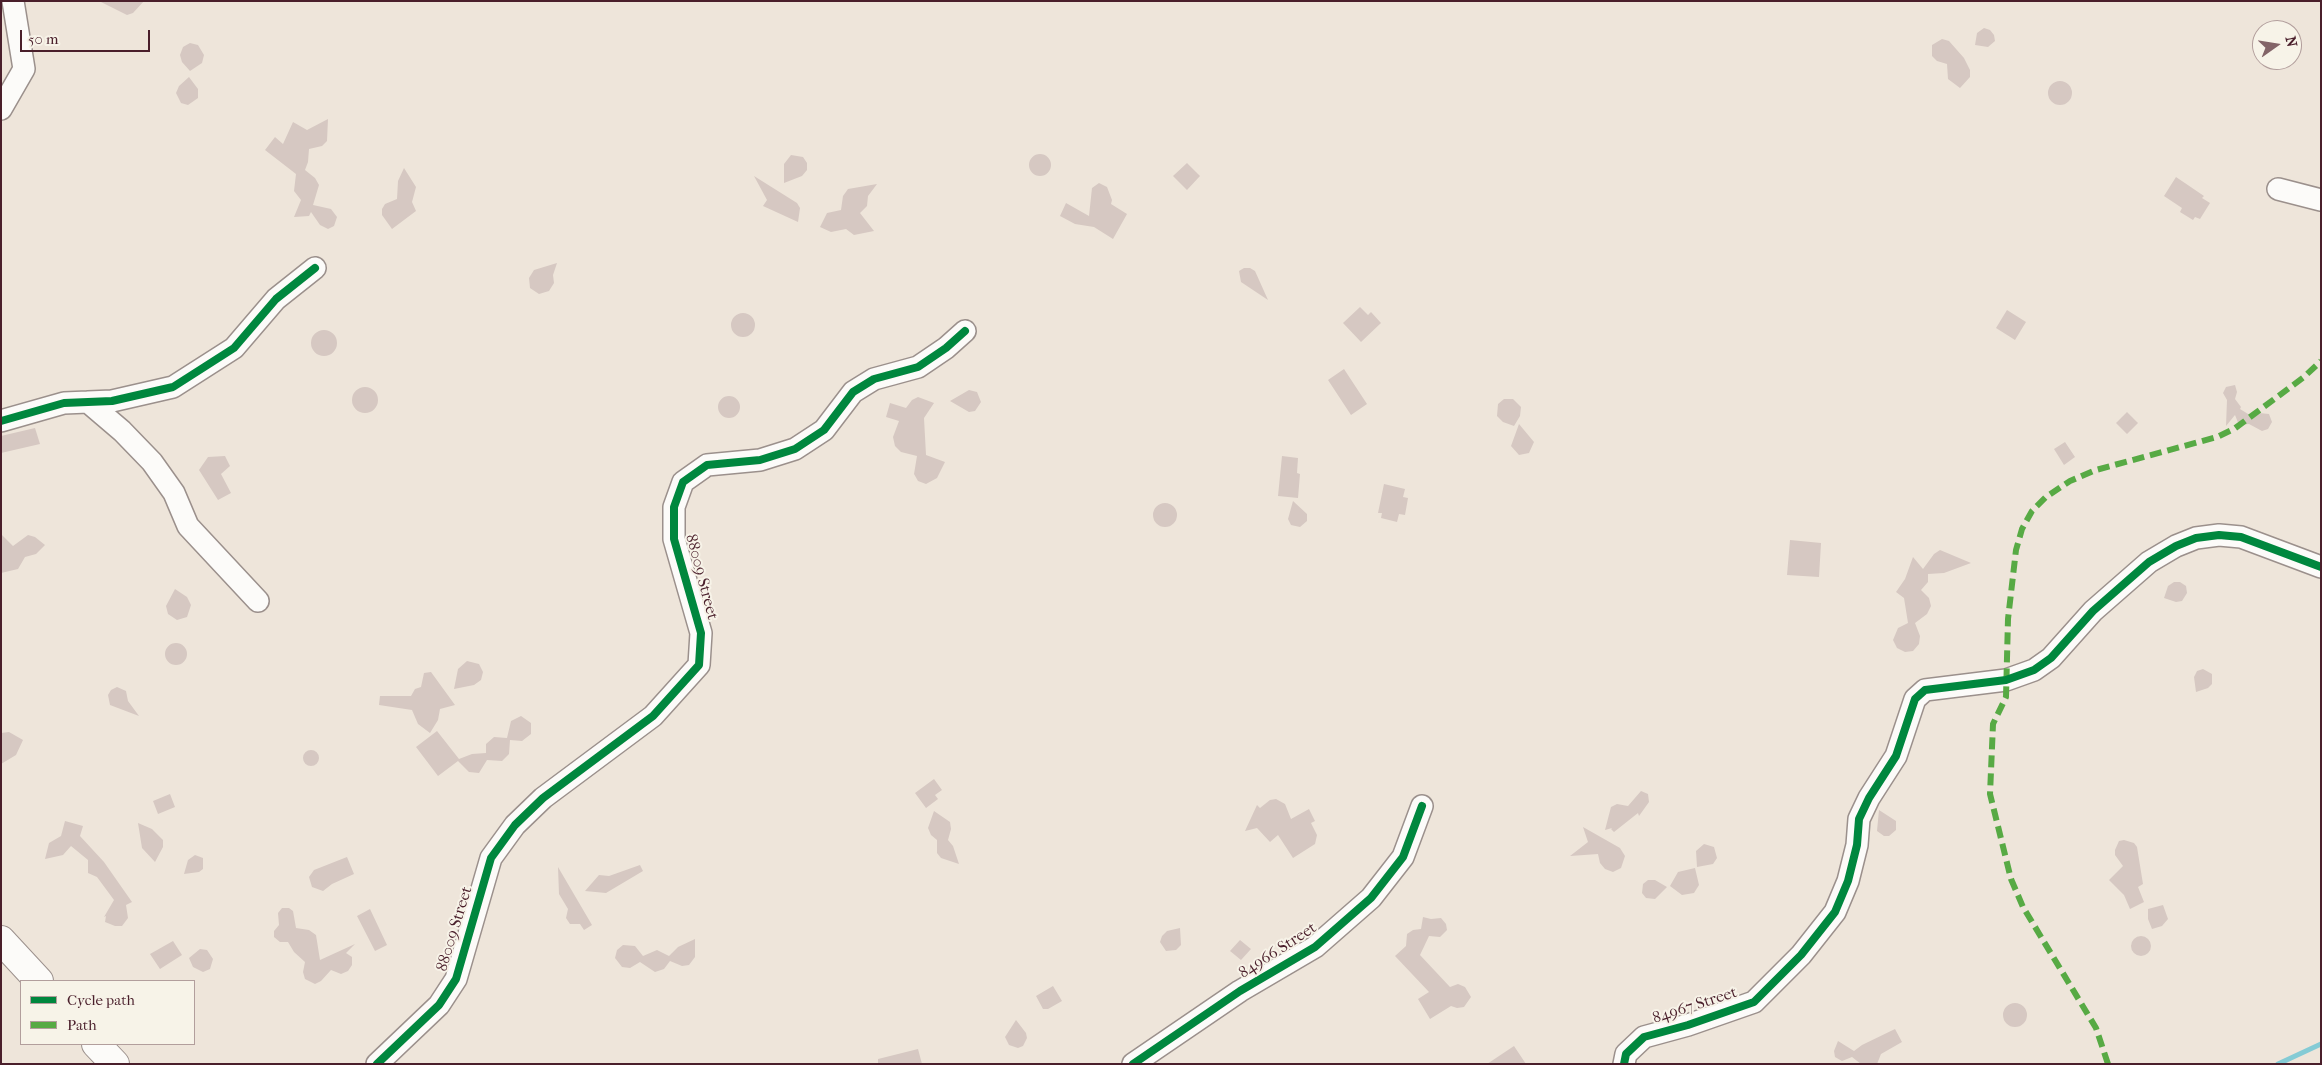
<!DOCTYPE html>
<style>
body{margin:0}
#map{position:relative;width:2322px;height:1065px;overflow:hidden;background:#eee5da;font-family:"IM FELL French Canon",serif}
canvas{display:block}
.frame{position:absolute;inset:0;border:2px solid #4a1f2b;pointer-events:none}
.legend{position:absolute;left:20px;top:980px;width:175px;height:65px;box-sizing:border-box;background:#f7f3e8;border:1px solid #b29e9c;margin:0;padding:6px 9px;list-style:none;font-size:15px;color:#4a1f2b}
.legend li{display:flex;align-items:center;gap:10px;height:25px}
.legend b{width:25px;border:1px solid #b29e9c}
.north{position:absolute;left:2252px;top:20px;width:50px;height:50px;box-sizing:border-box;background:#f7f3e8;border:1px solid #b29e9c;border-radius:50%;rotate:77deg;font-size:14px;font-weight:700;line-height:20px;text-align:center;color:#4a1f2b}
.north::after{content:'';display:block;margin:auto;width:18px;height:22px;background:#836468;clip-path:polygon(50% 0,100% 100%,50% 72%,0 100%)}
.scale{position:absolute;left:20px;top:30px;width:130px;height:22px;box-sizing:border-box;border:2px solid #4a1f2b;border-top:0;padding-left:6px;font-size:15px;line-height:18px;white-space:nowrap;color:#4a1f2b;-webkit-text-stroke:4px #f7f3e8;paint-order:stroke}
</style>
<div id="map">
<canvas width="2322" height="1065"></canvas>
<div class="frame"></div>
<ul class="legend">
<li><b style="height:6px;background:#00873e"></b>Cycle path</li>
<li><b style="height:6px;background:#57aa44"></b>Path</li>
</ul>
<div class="north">N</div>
<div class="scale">50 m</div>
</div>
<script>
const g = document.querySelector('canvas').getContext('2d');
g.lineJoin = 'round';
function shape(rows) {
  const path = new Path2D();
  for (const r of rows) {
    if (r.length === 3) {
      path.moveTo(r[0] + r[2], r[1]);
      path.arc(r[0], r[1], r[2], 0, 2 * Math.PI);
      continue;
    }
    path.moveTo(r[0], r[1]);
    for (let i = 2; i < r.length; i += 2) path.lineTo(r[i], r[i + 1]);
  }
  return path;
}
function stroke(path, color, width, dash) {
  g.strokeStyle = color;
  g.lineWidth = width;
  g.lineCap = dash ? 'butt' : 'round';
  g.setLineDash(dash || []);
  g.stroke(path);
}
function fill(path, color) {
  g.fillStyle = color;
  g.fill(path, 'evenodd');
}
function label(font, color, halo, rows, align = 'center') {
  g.font = font + ' "IM FELL French Canon",serif';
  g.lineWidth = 4;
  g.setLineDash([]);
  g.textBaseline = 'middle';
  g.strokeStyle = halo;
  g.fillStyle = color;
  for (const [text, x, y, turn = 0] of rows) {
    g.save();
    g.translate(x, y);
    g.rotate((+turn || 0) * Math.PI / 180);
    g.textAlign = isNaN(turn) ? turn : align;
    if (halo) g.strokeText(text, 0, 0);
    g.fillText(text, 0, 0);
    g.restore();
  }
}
stroke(shape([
 [2278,1064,2321,1044]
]), '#84cbd5', 5);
fill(shape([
 [99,1,144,1,133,13,127,15],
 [1984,28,1990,30,1994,35,1995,41,1988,47,1975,45,1977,33],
 [1942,39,1949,41,1964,58,1970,70,1970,77,1960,88,1948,79,1947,64,1937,61,1932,56,1932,45],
 [190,43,198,45,204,55,202,63,190,71,182,62,180,55,183,47],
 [189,77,198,89,198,98,188,105,181,103,176,93,179,86],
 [2060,93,12],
 [328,119,327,141,322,146,309,149,308,162,305,170,315,178,319,185,313,205,331,209,337,217,334,226,328,229,320,225,311,212,309,216,294,217,301,200,294,191,296,174,265,150,275,137,283,144,293,122,307,130],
 [1040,165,11],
 [791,155,803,157,807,163,807,170,802,176,784,183,784,164],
 [1187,163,1200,176,1187,190,1173,176],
 [404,168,416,187,412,202,416,211,392,229,382,215,382,209,385,204,397,199,398,181],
 [754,176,797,203,800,208,798,222,763,206,767,200],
 [2176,177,2204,196,2202,198,2210,203,2200,219,2195,217,2193,220,2180,212,2182,208,2164,196],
 [1099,183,1107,187,1112,200,1111,204,1127,214,1113,239,1094,227,1075,224,1060,216,1066,203,1089,216,1092,188],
 [877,184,868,196,867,206,860,213,874,231,854,235,846,229,831,232,820,227,827,213,841,210,843,196,848,189],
 [557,263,553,275,554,283,549,291,539,294,530,288,529,278,534,270],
 [1244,268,1250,268,1255,271,1268,300,1241,282,1239,271],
 [1360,307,1368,315,1371,312,1381,323,1361,342,1343,323],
 [2007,310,2026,322,2015,340,1996,328],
 [743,325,12],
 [324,343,13],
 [1344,369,1367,404,1351,415,1328,380],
 [2235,385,2237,392,2235,399,2241,407,2240,409,2253,417,2259,413,2269,414,2272,422,2268,429,2262,431,2249,424,2239,425,2235,415,2226,426,2227,400,2223,393,2226,387],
 [365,400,13],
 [969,390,977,392,981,402,975,411,969,412,950,401],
 [729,407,11],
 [918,397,934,403,924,418,926,455,945,462,937,478,926,484,918,481,914,474,917,456,901,452,895,446,893,437,899,421,886,417,890,403,906,408,912,400],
 [1504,399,1513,399,1521,407,1520,416,1514,426,1503,422,1497,416,1498,404],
 [2127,412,2138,423,2127,434,2116,423],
 [1519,424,1534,442,1529,453,1519,455,1511,446],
 [35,428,40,444,1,453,1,436],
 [2065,442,2075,457,2064,465,2054,449],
 [225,456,230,466,221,474,231,493,218,500,199,470,208,457],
 [1282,456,1298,458,1297,473,1300,474,1298,498,1278,496],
 [1384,484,1405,489,1403,497,1408,498,1405,515,1399,514,1397,522,1381,518,1382,513,1378,513],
 [1293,501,1307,514,1307,521,1300,527,1291,525,1288,519],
 [1165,515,12],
 [1,534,13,546,28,535,35,537,45,545,36,554,25,557,18,569,1,573],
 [1790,540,1821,543,1819,577,1787,575],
 [1940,550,1971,563,1944,573,1928,574,1928,582,1921,590,1929,598,1931,606,1927,614,1915,623,1920,636,1919,644,1913,651,1905,652,1897,648,1893,640,1898,628,1908,623,1904,598,1896,592,1905,579,1913,557,1923,569,1934,554],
 [2174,582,2180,582,2186,586,2187,593,2182,601,2176,602,2164,598,2168,586],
 [175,589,187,597,191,605,187,617,177,620,168,614,166,606],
 [176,654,11],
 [467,661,479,664,483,672,481,680,474,685,454,689,458,669],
 [2203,669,2212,674,2212,684,2208,688,2196,692,2194,677,2197,671],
 [431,672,455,705,440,709,438,720,430,733,418,724,412,710,379,705,380,696,411,696,415,689,421,687,424,673],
 [117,687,126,691,128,701,139,716,110,705,108,695,111,690],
 [521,716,531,723,531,734,522,741,510,740,509,754,502,761,487,760,479,773,469,772,458,761,438,776,416,747,437,731,459,759,472,754,486,753,486,744,494,737,507,738,511,721],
 [9,732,23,740,16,755,1,764,1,733],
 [311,758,8],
 [934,779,942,790,935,795,938,799,926,808,915,793],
 [1641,791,1648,794,1649,802,1639,816,1638,813,1614,832,1611,829,1612,828,1605,830,1611,807,1617,804,1628,806],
 [170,794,175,807,158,814,153,801],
 [1276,799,1285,804,1291,819,1309,809,1315,821,1311,823,1317,835,1315,844,1293,858,1278,835,1270,842,1257,828,1245,831,1257,805,1260,808,1270,800],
 [1879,810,1896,821,1896,830,1889,836,1884,836,1877,831],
 [934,811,950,822,951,829,948,840,953,846,959,864,941,858,937,853,937,840,931,835,928,828],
 [65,821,83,826,80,836,104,862,132,902,126,905,128,918,122,926,115,926,105,922,106,916,104,917,114,900,97,877,88,873,88,860,71,846,63,855,45,859,49,843,61,836],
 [138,823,152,829,163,840,163,847,155,862,142,848],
 [1583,827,1620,848,1625,856,1621,868,1613,872,1605,869,1600,863,1598,854,1570,856,1588,842],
 [2124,840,2134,843,2137,847,2143,884,2138,887,2144,902,2130,909,2124,895,2109,880,2123,866,2115,855,2115,850,2119,841],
 [1704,844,1714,847,1717,858,1713,864,1697,867,1696,851],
 [195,855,203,858,203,869,199,872,184,874,188,860],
 [347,857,354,874,332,884,323,891,312,887,309,877,314,870],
 [640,865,643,871,606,893,585,891,599,875,609,876],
 [558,867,592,925,584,930,580,924,570,924,566,918,568,909,559,894],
 [1695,868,1699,885,1694,893,1682,895,1670,886,1678,872],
 [1648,880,1655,880,1667,887,1655,899,1646,898,1642,893,1643,884],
 [2163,905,2168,919,2162,926,2152,929,2148,919,2148,909],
 [282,908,289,908,293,911,296,928,309,930,316,935,320,960,355,944,346,953,352,957,352,965,348,971,341,974,331,970,321,981,315,984,305,979,303,972,305,962,294,952,288,942,280,942,274,937,274,931,279,925,278,913],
 [370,909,387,945,375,951,357,916],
 [1423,917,1431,919,1441,918,1446,924,1447,930,1440,937,1429,936,1420,955,1450,987,1458,984,1465,987,1471,997,1464,1007,1457,1008,1451,1006,1430,1019,1418,999,1429,992,1395,956,1406,946,1407,934,1413,930,1421,929],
 [1180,928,1181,945,1176,950,1166,951,1160,942,1162,936,1167,931],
 [2141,946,10],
 [695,939,695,957,689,965,682,966,670,961,664,969,655,972,640,962,630,968,622,967,615,958,617,950,623,945,635,946,643,956,657,950,669,956,678,947],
 [1240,940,1251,949,1241,960,1230,951],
 [173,941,182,955,160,969,150,954],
 [200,949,207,950,213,959,210,969,203,972,193,967,189,958],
 [1053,986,1062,1001,1048,1009,1043,1009,1036,996],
 [2015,1015,12],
 [1016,1020,1026,1033,1027,1038,1023,1046,1018,1048,1009,1045,1005,1037],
 [1895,1029,1902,1042,1881,1054,1877,1064,1861,1064,1852,1057,1842,1061,1835,1057,1834,1051,1838,1041,1854,1051,1862,1045],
 [1514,1046,1526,1064,1487,1064],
 [918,1049,922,1064,878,1064,878,1059]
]), '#d6c8c2');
const street = shape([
 [1,109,24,69,13,1],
 [2278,189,2321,200],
 [88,402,122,431,152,462,174,493,188,526,258,601],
 [1,421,64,403,112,401,173,387,234,348,276,299,315,268],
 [377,1064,439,1005,456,979,491,858,515,825,543,798,653,716,699,665,701,633,674,539,674,507,683,482,707,465,760,460,795,449,824,430,853,392,874,379,918,367,946,348,965,331],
 [1133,1064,1240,991,1315,947,1371,898,1403,857,1422,806],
 [1624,1064,1626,1054,1644,1037,1688,1025,1754,1002,1801,955,1835,912,1848,881,1857,845,1859,819,1869,798,1896,756,1915,699,1925,690,2006,680,2034,670,2051,658,2093,611,2149,562,2176,546,2196,538,2219,535,2241,537,2321,567]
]);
const secondary = shape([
 [1,940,39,981],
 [96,1044,115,1064]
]);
stroke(street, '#9b908c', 24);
stroke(secondary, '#9b908c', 30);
stroke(street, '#fcfbf9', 21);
stroke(secondary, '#fcfbf9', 28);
stroke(shape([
 [2108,1064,2096,1028,2023,907,2011,879,1990,794,1993,724,2006,697,2008,619,2016,550,2022,529,2032,511,2046,497,2070,481,2096,470,2217,437,2234,429,2304,377,2321,361]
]), '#57aa44', 6, [12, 6]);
stroke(shape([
 [1,421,64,403,112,401,173,387,234,348,276,299,315,268],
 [377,1064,439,1005,456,979,491,858,515,825,543,798,653,716,699,665,701,633,674,539,674,507,683,482,707,465,760,460,795,449,824,430,853,392,874,379,918,367,946,348,965,331],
 [1133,1064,1240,991,1315,947,1371,898,1403,857,1422,806],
 [1624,1064,1626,1054,1644,1037,1688,1025,1754,1002,1801,955,1835,912,1848,881,1857,845,1859,819,1869,798,1896,756,1915,699,1925,690,2006,680,2034,670,2051,658,2093,611,2149,562,2176,546,2196,538,2219,535,2241,537,2321,567]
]), '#00873e', 8);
label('16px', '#4a1f2b', '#f7f3e8', [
 ["88009 Street",701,577,75],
 ["88009 Street",455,929,-73],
 ["84966 Street",1278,951,-33],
 ["84967 Street",1695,1006,-18]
]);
</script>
